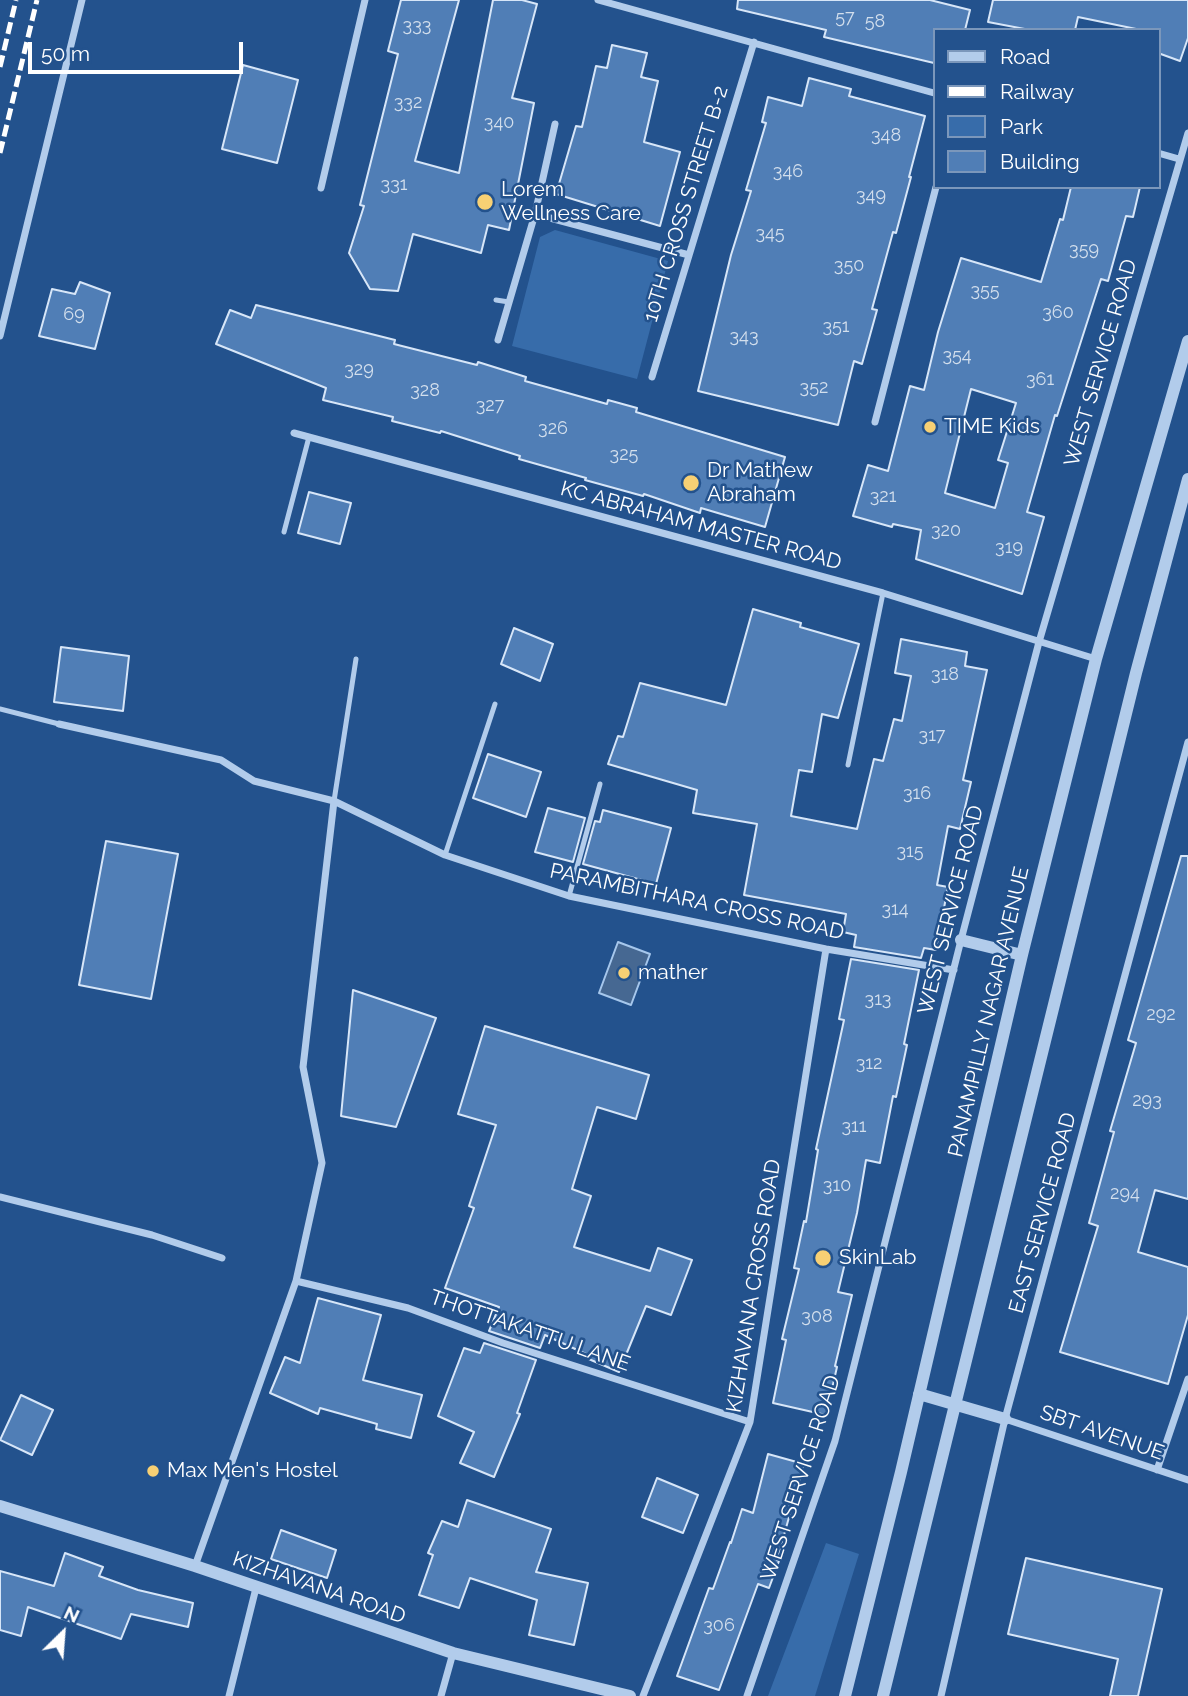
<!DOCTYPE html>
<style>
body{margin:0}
#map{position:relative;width:1188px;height:1696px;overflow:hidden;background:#23528d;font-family:Raleway,sans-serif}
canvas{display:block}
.legend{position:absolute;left:933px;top:28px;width:228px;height:161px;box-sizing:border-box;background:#23528d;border:2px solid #7b97bb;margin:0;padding:9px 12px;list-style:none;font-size:21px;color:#fff}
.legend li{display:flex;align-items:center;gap:14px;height:35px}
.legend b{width:35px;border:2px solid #7b97bb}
.north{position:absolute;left:28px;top:1598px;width:70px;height:70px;-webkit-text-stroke:5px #23528d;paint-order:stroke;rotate:25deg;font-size:19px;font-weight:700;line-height:28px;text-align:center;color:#fff}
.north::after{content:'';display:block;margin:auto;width:24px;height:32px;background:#fff;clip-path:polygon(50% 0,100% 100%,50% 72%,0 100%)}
.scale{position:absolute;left:28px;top:42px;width:215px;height:32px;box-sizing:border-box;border:4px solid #fff;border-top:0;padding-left:9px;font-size:21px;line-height:24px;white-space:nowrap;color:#fff;-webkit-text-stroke:5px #23528d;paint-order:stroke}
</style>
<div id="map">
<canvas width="1188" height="1696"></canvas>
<ul class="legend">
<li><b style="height:9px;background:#b2cceb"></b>Road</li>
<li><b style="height:9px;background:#fff"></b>Railway</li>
<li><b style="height:19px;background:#376caa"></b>Park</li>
<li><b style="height:19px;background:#507eb6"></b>Building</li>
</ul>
<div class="north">N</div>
<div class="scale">50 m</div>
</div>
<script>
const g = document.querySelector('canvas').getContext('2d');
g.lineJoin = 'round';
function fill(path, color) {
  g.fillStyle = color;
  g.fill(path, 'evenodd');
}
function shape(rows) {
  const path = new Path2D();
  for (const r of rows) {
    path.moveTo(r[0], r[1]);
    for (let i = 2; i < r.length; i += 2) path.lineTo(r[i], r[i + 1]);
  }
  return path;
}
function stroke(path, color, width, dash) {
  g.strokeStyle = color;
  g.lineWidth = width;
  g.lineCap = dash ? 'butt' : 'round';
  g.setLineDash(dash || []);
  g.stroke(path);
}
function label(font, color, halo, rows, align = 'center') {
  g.font = font + ' Raleway,sans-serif';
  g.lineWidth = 5;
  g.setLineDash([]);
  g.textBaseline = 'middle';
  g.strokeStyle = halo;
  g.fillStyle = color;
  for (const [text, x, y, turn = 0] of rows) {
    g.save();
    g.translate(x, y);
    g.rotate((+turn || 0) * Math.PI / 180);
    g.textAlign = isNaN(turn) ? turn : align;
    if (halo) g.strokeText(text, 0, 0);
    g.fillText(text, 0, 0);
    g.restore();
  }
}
fill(shape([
 [555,230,668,261,637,379,512,346,540,237],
 [826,1543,859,1554,815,1696,768,1696]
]), '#376caa');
const water = shape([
 [618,942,650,954,631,1005,599,993,618,942]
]);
fill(water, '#466892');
stroke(water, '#a6c7ec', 2);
const building = shape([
 [401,0,459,0,415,161,459,173,493,0,522,0,537,4,512,98,534,103,509,230,488,225,481,253,413,234,398,291,370,289,349,253,364,206,360,205,398,54,388,51,401,0],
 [738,0,930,0,970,10,965,30,934,30,934,63,824,37,826,30,737,9,738,0],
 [993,0,1188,0,1188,38,1180,61,1158,53,1158,30,1141,30,1078,17,1075,30,1030,30,988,22,993,0],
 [612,45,647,53,641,77,658,81,644,142,680,152,660,226,556,194,576,126,582,127,596,66,607,68,612,45],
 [243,65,298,80,277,163,222,149,243,65],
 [809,78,851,89,849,96,925,116,909,177,911,177,896,233,893,232,872,309,877,310,862,364,854,361,838,425,698,391,731,255,751,191,746,190,766,123,762,122,768,97,802,106,809,78],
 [1071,187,1140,187,1133,217,1126,216,1108,281,1101,279,1057,416,1055,415,1027,512,1044,517,1022,594,916,559,921,530,893,524,892,527,853,516,868,465,888,471,910,386,924,390,938,332,961,258,1041,282,1060,219,1063,220,1071,187],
 [971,389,1016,403,998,460,1008,463,995,508,945,493,971,389],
 [80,282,110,293,95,349,39,336,52,289,75,294,80,282],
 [256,305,395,340,394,344,477,365,478,362,526,377,525,381,607,404,608,400,637,408,636,412,785,457,765,527,701,508,700,513,644,494,643,496,585,480,586,478,519,459,520,456,441,431,440,433,392,421,393,417,323,400,326,388,216,344,230,310,251,318,256,305],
 [309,492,351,503,340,544,298,533,309,492],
 [753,609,801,623,800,627,859,644,838,718,822,714,812,772,799,770,791,816,857,829,874,759,883,761,894,719,902,721,911,676,895,673,901,639,967,652,965,666,987,670,963,780,971,782,960,829,948,826,937,885,948,887,936,950,924,948,921,958,854,947,856,935,843,932,846,914,744,895,757,824,693,813,697,790,608,764,618,736,623,737,640,683,726,705,753,609],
 [514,628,553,644,540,681,501,664,514,628],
 [61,647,129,656,123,711,54,702,61,647],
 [488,754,541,772,526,817,473,798,488,754],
 [548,808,585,818,573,862,535,852,548,808],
 [603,810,671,828,656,884,583,864,595,821,600,822,603,810],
 [106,841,178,854,151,999,79,985,106,841],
 [1181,856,1188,856,1188,1199,1155,1190,1138,1252,1188,1267,1188,1315,1168,1384,1060,1352,1098,1226,1089,1223,1114,1132,1110,1131,1136,1043,1128,1040,1181,856],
 [851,959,919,970,904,1044,907,1045,896,1097,893,1096,880,1163,866,1160,857,1213,838,1292,852,1295,835,1366,837,1367,826,1415,773,1403,786,1340,782,1339,799,1269,794,1268,804,1221,806,1222,818,1150,816,1149,844,1020,839,1019,851,959],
 [353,990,436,1018,396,1127,341,1116,353,990],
 [485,1026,649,1075,636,1119,597,1107,572,1189,591,1196,574,1247,650,1271,658,1248,692,1260,671,1315,646,1306,619,1372,584,1357,586,1354,545,1335,540,1348,489,1331,499,1307,445,1288,474,1208,469,1206,496,1125,458,1114,485,1026],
 [318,1298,381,1315,363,1380,422,1395,411,1438,376,1429,377,1424,320,1408,318,1414,270,1393,285,1357,300,1363,318,1298],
 [484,1343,536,1360,517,1413,520,1414,494,1477,460,1463,474,1432,438,1416,464,1348,480,1353,484,1343],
 [21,1395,53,1410,32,1455,0,1440,21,1395],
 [768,1454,804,1464,777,1560,779,1561,769,1588,758,1584,719,1690,677,1676,709,1588,713,1589,730,1542,731,1543,742,1509,753,1513,768,1454],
 [657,1478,698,1495,683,1533,642,1517,657,1478],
 [467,1500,551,1529,536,1572,588,1583,574,1645,529,1635,537,1600,470,1578,459,1608,419,1595,433,1555,428,1553,442,1521,458,1527,467,1500],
 [281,1530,336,1550,327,1578,271,1559,281,1530],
 [65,1553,103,1567,99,1576,138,1590,193,1603,188,1627,131,1614,121,1639,28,1607,21,1636,0,1630,0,1571,54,1586,65,1553],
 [1026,1558,1162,1589,1138,1696,1110,1696,1118,1659,1008,1634,1026,1558]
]);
fill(building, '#507eb6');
stroke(building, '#d7e6f8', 2);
stroke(shape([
 [496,300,509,302],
 [284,532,309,437],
 [0,709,59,724],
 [848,765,883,593],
 [334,801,356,659],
 [445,855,495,704],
 [569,896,600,784]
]), '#b2cceb', 5);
stroke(shape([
 [598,0,934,93],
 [1158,153,1179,159],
 [321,188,365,0],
 [535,214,689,255],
 [0,336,82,0],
 [498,340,535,214,555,124],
 [652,377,754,42],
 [875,422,936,187],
 [294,433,883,593,1096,659],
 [59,724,221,760,254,781,334,801,445,855,569,896,826,949,954,970],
 [0,1197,152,1235,222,1258],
 [296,1281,408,1308,503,1343,750,1422],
 [1005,1419,1188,1480],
 [1157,1470,1188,1379],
 [195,1566,296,1281,322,1163,303,1067,334,801],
 [229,1696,256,1588],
 [441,1696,453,1653],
 [643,1696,750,1422,826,949],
 [747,1696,835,1441,961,940,1039,642,1188,133],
 [941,1696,1005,1419,1188,742]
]), '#b2cceb', 7);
stroke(shape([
 [961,940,1022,955],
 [919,1394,1005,1419],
 [0,1506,195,1566,453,1653,630,1696],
 [845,1696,901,1472,1022,955,1096,659,1188,341],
 [883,1696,1136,673,1188,479]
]), '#b2cceb', 12);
stroke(shape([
 [0,67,16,0],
 [0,153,37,0]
]), '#fff', 5, [12, 5]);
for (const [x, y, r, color] of [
 [485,202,9,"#f7d074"],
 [930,427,7,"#f7d074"],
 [691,483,9,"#f7d074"],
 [624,973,7,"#f7d074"],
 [823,1258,9,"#f7d074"],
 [153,1471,7,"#f7d074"]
]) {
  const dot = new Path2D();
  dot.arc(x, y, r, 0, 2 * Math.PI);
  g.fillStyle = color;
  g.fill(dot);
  stroke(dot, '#23528d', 2.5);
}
label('18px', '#d3dfed', null, [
 ["57",845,18],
 ["58",875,22],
 ["333",417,26],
 ["332",408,103],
 ["340",499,123],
 ["348",886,136],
 ["346",788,172],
 ["331",394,185],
 ["349",871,196],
 ["345",770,234],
 ["359",1084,250],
 ["350",849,266],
 ["355",985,291],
 ["360",1058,313],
 ["69",74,315],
 ["351",836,327],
 ["343",744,337],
 ["354",957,356],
 ["329",359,370],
 ["361",1040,380],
 ["352",814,388],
 ["328",425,391],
 ["327",490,406],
 ["326",553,429],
 ["325",624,455],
 ["321",883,497],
 ["320",946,531],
 ["319",1009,548],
 ["318",945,675],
 ["317",932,736],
 ["316",917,794],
 ["315",910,852],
 ["314",895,910],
 ["313",878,1000],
 ["292",1161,1015],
 ["312",869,1064],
 ["293",1147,1101],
 ["311",854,1127],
 ["310",837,1186],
 ["294",1125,1194],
 ["308",817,1317],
 ["306",719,1626]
]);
label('21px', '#fff', '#23528d', [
 ["Lorem",501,190],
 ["Wellness Care",501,214],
 ["TIME Kids",944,427],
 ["Dr Mathew",707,471],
 ["Abraham",707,495],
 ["mather",638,973],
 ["SkinLab",839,1258],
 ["Max Men's Hostel",167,1471]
], 'left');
label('21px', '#fff', '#23528d', [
 ["10TH CROSS STREET B-2",686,204,-73],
 ["WEST SERVICE ROAD",1101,363,-74],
 ["KC ABRAHAM MASTER ROAD",701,526,15],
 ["PARAMBITHARA CROSS ROAD",697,902,12],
 ["WEST SERVICE ROAD",951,910,-76],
 ["PANAMPILLY NAGAR AVENUE",989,1012,-77],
 ["EAST SERVICE ROAD",1043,1213,-75],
 ["KIZHAVANA CROSS ROAD",754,1286,-81],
 ["THOTTAKATTU LANE",530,1331,19],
 ["SBT AVENUE",1102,1433,19],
 ["WEST SERVICE ROAD",801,1478,-72],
 ["KIZHAVANA ROAD",319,1588,19]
]);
</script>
